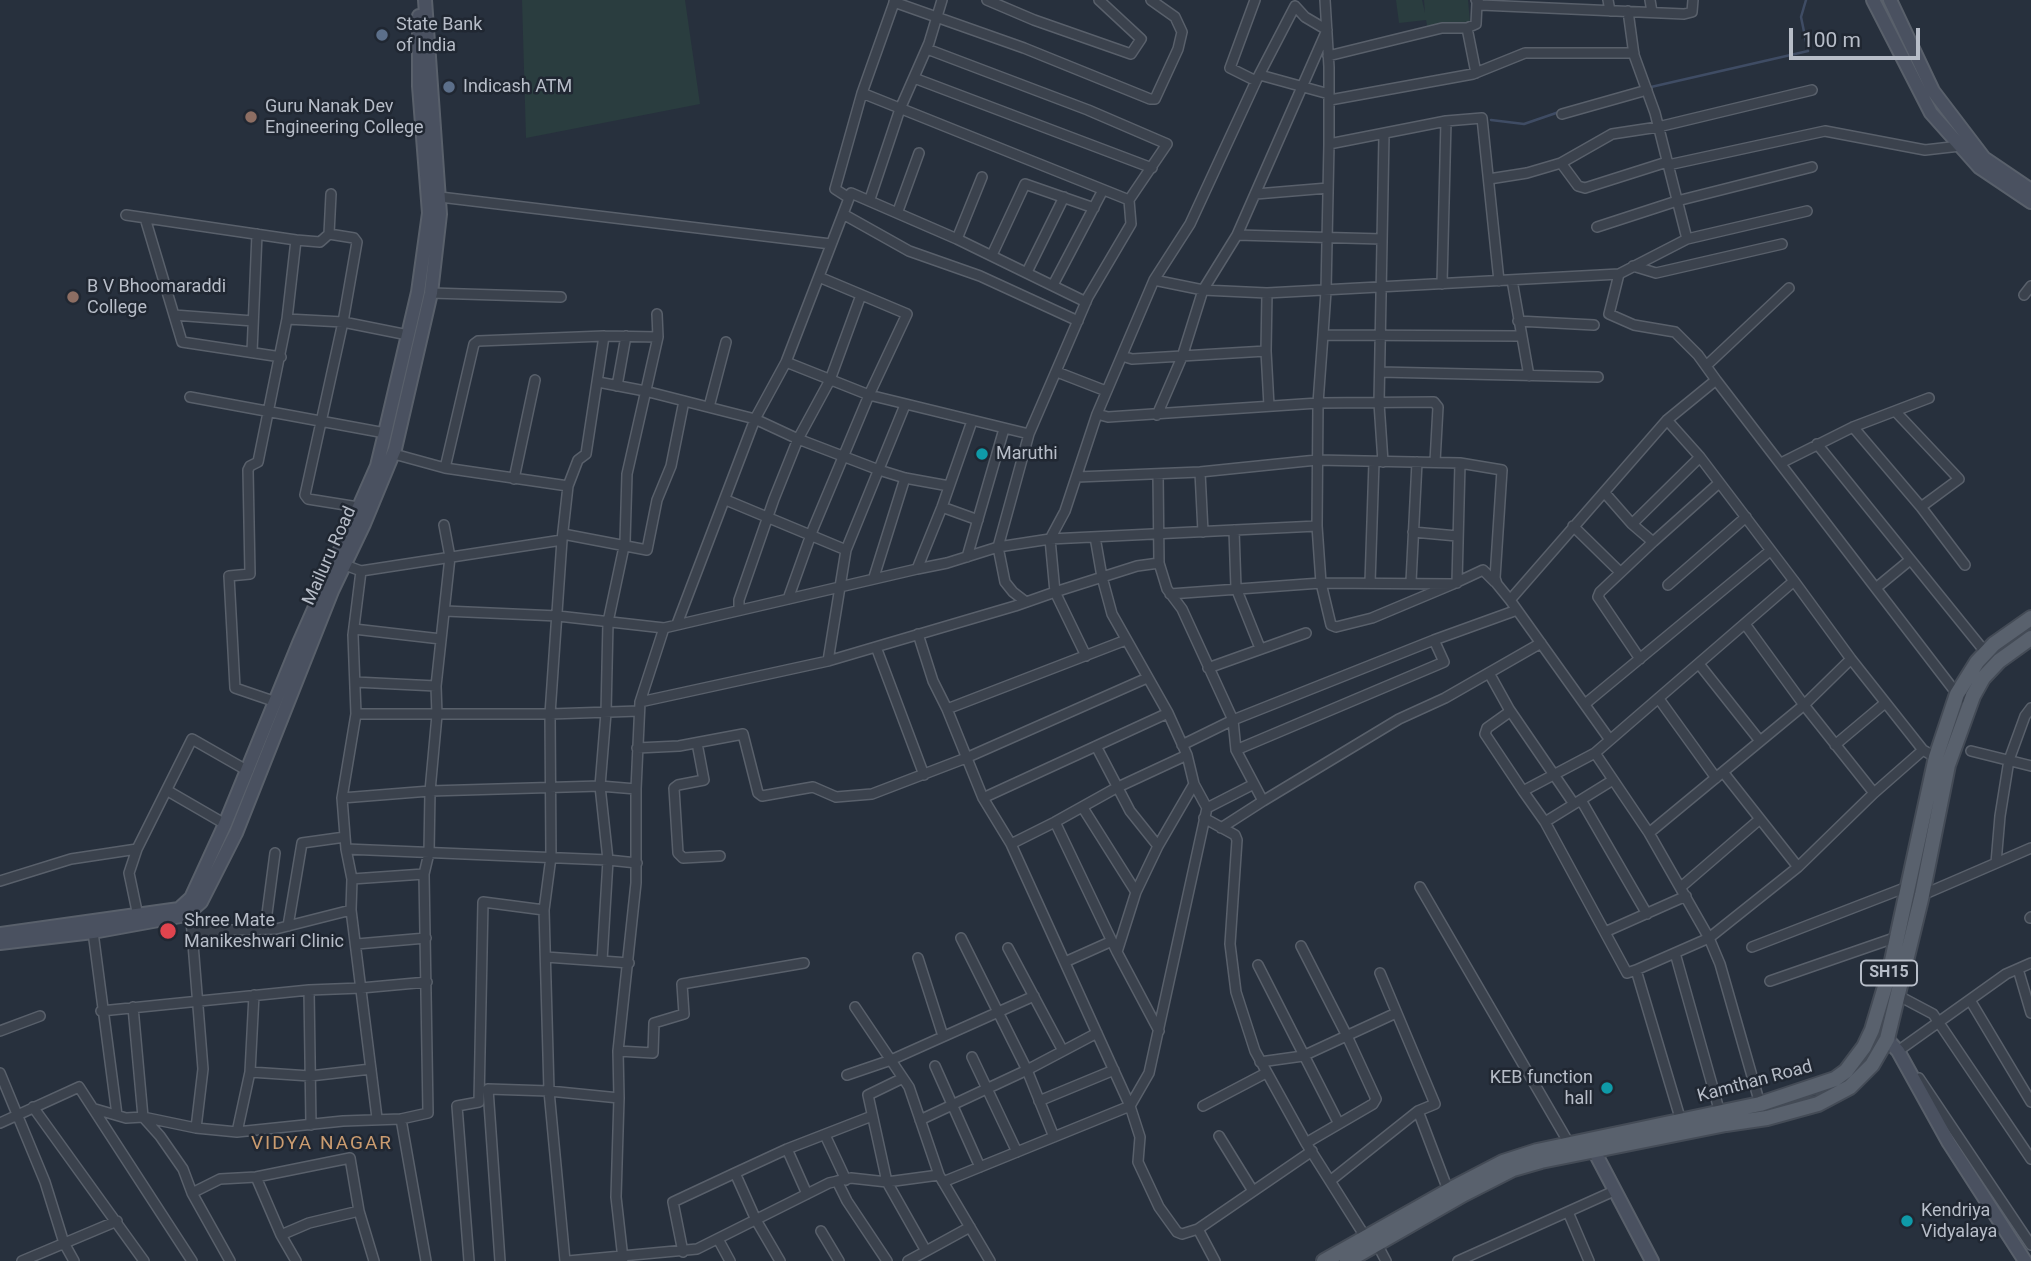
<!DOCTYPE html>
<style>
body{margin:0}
#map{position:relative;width:2031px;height:1261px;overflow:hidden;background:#27303d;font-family:Roboto,sans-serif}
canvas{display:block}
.scale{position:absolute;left:1789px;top:28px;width:131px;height:32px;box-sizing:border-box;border:4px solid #b7bdc8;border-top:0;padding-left:9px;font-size:21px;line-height:24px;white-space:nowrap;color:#b7bdc8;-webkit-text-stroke:5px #202732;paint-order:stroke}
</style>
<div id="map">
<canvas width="2031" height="1261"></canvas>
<div class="scale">100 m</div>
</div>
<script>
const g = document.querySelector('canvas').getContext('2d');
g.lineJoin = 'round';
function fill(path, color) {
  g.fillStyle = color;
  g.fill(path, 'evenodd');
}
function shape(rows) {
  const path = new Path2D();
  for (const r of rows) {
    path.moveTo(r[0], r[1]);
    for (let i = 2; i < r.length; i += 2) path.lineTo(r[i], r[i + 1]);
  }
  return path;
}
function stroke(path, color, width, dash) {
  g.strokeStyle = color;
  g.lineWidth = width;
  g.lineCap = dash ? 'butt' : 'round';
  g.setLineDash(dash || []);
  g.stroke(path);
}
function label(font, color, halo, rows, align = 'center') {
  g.font = font + ' Roboto,sans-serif';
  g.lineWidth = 5;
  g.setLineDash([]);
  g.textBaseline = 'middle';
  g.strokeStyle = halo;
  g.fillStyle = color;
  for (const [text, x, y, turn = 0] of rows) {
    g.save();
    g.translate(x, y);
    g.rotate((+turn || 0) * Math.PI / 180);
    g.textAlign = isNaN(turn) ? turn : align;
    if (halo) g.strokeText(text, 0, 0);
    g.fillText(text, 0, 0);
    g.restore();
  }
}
fill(shape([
 [522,0,685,0,700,104,526,138],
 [1396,0,1422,0,1425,13,1424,0,1468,0,1470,22,1428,30,1426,20,1399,23]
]), '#2a3d3f');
stroke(shape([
 [1651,87,1808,51,1801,17,1806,0],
 [1491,120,1524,124,1559,112]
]), '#3f4c64', 2.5);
const street = shape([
 [987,0,1034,20,1131,54,1141,39,1099,0],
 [1255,0,1230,68,1256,81],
 [1325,0,1329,67,1329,144],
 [1476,0,1481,5,1684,14,1692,12,1693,0],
 [1608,0,1610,11],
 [1650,0,1652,12],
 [894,2,1024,48,1150,99,1155,99,1178,49,1182,32,1175,17,1151,0],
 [1467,28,1476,73],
 [927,49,1088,110,1167,144,1129,200,1131,224,1088,297,1029,434,998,547,1005,582,1013,592,1026,602],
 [1328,56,1442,28,1467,28,1476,24,1477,3],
 [1260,75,1329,94],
 [914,78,1152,168],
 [862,93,1129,200],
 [1330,100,1473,74,1525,53,1634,53],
 [1562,114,1647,90],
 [1561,163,1578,186,1585,188,1667,162],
 [1668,165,1825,131,1925,150,1960,146],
 [1489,179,1527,173,1561,163,1612,134,1658,127,1812,90],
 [331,194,329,234,354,238,357,242,343,322,305,495,308,499,358,507],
 [1256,194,1328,188],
 [440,197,831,244],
 [849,198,835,189,862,93,895,0],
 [870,199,900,109,929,43,942,0],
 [898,211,919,153],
 [843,214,909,251,980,276,1078,321],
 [126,215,296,240],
 [145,218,182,342,281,357],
 [1597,227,1677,201,1812,167],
 [1237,235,1382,239],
 [957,239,982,177],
 [1687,239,1807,211],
 [992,255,1025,184,1094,208],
 [1633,266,1656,273,1782,244],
 [1027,272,1064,197],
 [1619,274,1609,314,1634,325,1675,332,1698,355,1716,380],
 [1154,280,1203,290,1267,293,1619,274,1687,239,1655,113,1634,55,1628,11],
 [1512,280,1529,376],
 [1499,281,1482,118,1446,121,1329,144,1326,291,1323,335,1520,336],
 [1442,284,1446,121],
 [1053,285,1103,190],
 [431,293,561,297],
 [1267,293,1266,351,1269,406],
 [2024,295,2031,286],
 [174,315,253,321],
 [287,319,296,240,320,242,329,234],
 [1518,321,1594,325],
 [1323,335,1318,403,1317,526,1321,583,1331,625,1336,627,1372,618,1453,584],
 [252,352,257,234],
 [1122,356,1132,359,1266,351],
 [786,362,869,395,1029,434],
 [1706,366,1789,288],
 [1057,372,1106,391],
 [1380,372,1598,377],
 [598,382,645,391,755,419,798,439,879,470,905,478,949,486],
 [617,386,626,336],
 [190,397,385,433],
 [709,407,726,342],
 [1895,411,1959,479,1921,507],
 [1097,414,1154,280,1190,224,1256,81,1295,6,1305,17,1327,30,1237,235,1203,290,1182,357,1157,415],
 [1667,420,1700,457,1794,581],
 [1853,427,1921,507,1965,565],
 [1817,444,1986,653],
 [394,454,445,468,568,486],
 [1383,462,1379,403,1384,135],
 [1781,463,1853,427,1929,398],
 [445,468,474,344,478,341,604,336,658,337],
 [1200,472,1203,532],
 [1158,474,1159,563,1167,589,1182,609,1233,720,1236,750,1444,662,1434,640,1517,610],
 [1077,477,1200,472,1317,460,1460,463,1502,470,1495,578,1497,584,1510,600],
 [514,479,535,380],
 [1604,492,1632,524,1653,542,1719,483],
 [726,500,846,550],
 [942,507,978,520],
 [1632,524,1700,457],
 [1573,526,1620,572],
 [1234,530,1236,588,1260,648],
 [1413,532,1457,536],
 [563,534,647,550,657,500,671,466,684,401],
 [1095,537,1102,577,1112,614,1168,713,1187,755,1194,784,1207,808,1254,784],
 [967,557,1004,429],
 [1159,563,1137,566,1055,592,1050,539,1065,511,1097,414,1108,417,1318,403,1434,402,1438,407,1435,462],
 [345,565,361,571,353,635,356,714,342,798,346,849,352,879,351,910,377,1118],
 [917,569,947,563,998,547,1050,539,1317,526],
 [361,571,562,540],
 [874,577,905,478],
 [1411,582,1417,462],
 [1370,583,1374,462],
 [1457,583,1460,463],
 [1668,585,1746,517],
 [1876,588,1910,560],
 [1170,594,1321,583,1453,584,1483,570,1495,582],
 [788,599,813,529,869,395,907,314,819,277],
 [739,610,739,600,774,499,798,439,830,380,861,295],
 [445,611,558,616,664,628,917,569,942,507,972,421],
 [677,624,755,419,786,362,851,193,957,239,1086,302],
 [1745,624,1804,705,1874,793],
 [354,629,441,639],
 [918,634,933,681,947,709,983,798,1011,844,1130,1106,943,1182],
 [876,647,924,775],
 [1640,659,1598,597,1600,592,1653,542],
 [828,661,846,550,905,405],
 [1699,664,1760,741],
 [1208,668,1306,633],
 [1489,673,1509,709,1508,713,1487,728,1485,734,1523,791],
 [355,682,436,686],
 [1659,699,1716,778],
 [276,702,235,688,229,576,250,574,248,470,250,466,258,462,287,319,343,322,408,335],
 [640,702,828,661,1015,606,1055,592,1086,656],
 [1585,704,1770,551],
 [947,709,1126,640],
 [1509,709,1574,804],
 [356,714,550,714,639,711],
 [1610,740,1510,600,1667,420,1716,380,1957,694,1970,702],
 [697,743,704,780,678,785,674,788,678,853,683,858,720,856],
 [1182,745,1233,720,1434,640],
 [1835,745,1885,703],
 [1096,746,1130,811,1158,846],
 [637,748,679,746,743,734,758,793,762,796,813,787,836,797,872,794,966,758,1147,678],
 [1236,750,1263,801,1399,719,1445,698,1541,643],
 [1971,751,2031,766],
 [1595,753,1523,791,1545,822,1627,973,1636,970],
 [1723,772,1798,867],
 [168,791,225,824],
 [342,798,430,791,600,786,636,789],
 [983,798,1168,713],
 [1581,800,1647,914],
 [1083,808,1136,892],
 [1207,808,1149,1073,1130,1106,1140,1137,1138,1162,1159,1207,1177,1232,1182,1234,1198,1229,1312,1151],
 [1204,818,1235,835,1237,840,1230,944,1236,992,1255,1051,1306,1143,1366,1238],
 [1055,822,1116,788,1187,755],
 [1545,822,1613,780],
 [1221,828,1263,801],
 [1649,833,1804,705,1851,659],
 [1011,844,1055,822,1117,952,1136,892,1158,846,1194,784],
 [346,849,608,860,637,863],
 [1996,863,2000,816,2009,760,2025,716,2031,708],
 [352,879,424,874],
 [0,881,71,859,137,849],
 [1420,887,1570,1145],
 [1681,887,1760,819],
 [1920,896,2031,848],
 [190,914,192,931,276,929,351,910],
 [138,916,129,873,137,849,192,739,248,771],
 [2030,918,2031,917],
 [288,926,302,843,345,837],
 [265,929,275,853],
 [192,931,203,1069,196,1128],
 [93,932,117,1115],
 [1605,932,1686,896],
 [961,938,1027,1070,1054,1137],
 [357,944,426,938],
 [1301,946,1347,1036,1376,1099,1373,1104,1306,1143],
 [1752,947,1907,887],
 [1008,948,1063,1051],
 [1117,952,1159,1031],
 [1675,953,1720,1113],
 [546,957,629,963],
 [918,958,943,1036],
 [602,961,608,860,600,786,606,713,608,622,625,542,627,474,658,337,657,314],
 [1065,962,1112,941],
 [1258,965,1339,1124],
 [2018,969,2031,1013],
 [1380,973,1435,1104,1418,1111,1448,1190],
 [1770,981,1897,937],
 [309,990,311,1125],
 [1899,996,1933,1014,2031,1159],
 [1970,1000,2031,1102],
 [133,1007,143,1117,160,1136,183,1169,192,1193,230,1261],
 [855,1007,909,1087,939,1175,990,1261],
 [101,1011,309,990,361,988,427,982],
 [0,1031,40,1016],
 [618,1051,653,1053,654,1023,684,1014,682,984,804,963],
 [1898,1051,2006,974,2031,963],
 [972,1057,1017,1152],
 [1260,1062,1303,1056,1396,1013],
 [935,1066,980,1167],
 [250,1072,310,1076,371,1069],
 [0,1073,45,1182,64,1243,74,1261],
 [847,1075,891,1060,1034,996],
 [903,1078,868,1095,887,1182,926,1251],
 [1919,1078,2031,1245],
 [619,1098,616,1197,623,1259],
 [1039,1101,1114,1070],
 [1760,1104,1720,964,1709,938,1649,833,1595,753,1794,581,1851,659,1923,750,1940,760],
 [1203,1106,1266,1073],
 [33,1107,144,1261],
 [95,1109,126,1118,143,1117,196,1128,237,1132,343,1121,401,1119,428,1113,424,874,429,853,430,791,437,715,436,686,450,557,444,525],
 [401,1119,426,1261],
 [920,1120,1027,1070,1097,1033],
 [1681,1121,1636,970,1709,938,1798,867,1874,793,1923,750],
 [0,1123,79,1087,192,1261],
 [237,1132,250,1072,254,995],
 [825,1135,846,1180],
 [1219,1136,1253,1191],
 [787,1149,872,1116],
 [735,1173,756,1220,780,1261],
 [256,1177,281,1235,296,1261],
 [837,1181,847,1201,887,1261],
 [1330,1181,1418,1111],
 [192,1193,220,1179,256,1177,350,1158,359,1211,374,1261],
 [1568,1212,1589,1261],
 [1198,1229,1215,1261],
 [821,1231,839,1261],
 [281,1235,309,1223,359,1211],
 [718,1239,730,1261],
 [1377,1244,1386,1261],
 [683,1252,673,1202,735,1173,787,1149,807,1194],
 [22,1261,117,1221],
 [469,1261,457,1106,479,1102,483,902,544,910],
 [500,1261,488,1089,549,1091,619,1098,618,1051,636,883,636,789,640,702,664,628],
 [565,1261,549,1091,544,910,551,857,550,714,562,540,568,486,578,460,586,454,604,336],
 [568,1261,697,1249,829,1183,851,1178,887,1182,939,1175],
 [908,1261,970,1227],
 [1458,1261,1614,1191]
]);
const secondary = shape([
 [1873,0,1931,113,1979,167,2031,202],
 [1890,0,1933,91,1984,158,2031,190],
 [0,934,179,909,191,898,225,824,299,643,377,466,385,433,418,292,429,213,419,86,419,16],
 [0,943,93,932,186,915,201,902,236,833,332,591,364,524,395,449,431,293,440,214,425,0],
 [1887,1039,1898,1051,1949,1143,2025,1261],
 [1591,1145,1652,1261]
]);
const primary = shape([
 [1324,1261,1453,1188,1503,1162,1537,1151,1760,1104,1835,1079,1846,1071,1864,1047,1872,1030,1890,970,1936,757,1957,694,1977,662,1994,644,2031,618],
 [1347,1261,1464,1194,1513,1169,1541,1161,1726,1124,1767,1118,1818,1104,1850,1087,1872,1065,1887,1039,1922,895,1948,765,1973,696,1983,678,1999,661,2031,638]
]);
stroke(street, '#59606b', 12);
stroke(secondary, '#59606b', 16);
stroke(primary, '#444b56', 18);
stroke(street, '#3b424d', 9);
stroke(secondary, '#4a5160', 12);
stroke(primary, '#59616d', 14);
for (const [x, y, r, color] of [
 [382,35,7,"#5c6f8a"],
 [449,87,7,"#5c6f8a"],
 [251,117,7,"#8d6e63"],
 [73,297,7,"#8d6e63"],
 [982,454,7,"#0f9aa8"],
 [168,931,9,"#e0444e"],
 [1607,1088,7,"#0f9aa8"],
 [1907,1221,7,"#0f9aa8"]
]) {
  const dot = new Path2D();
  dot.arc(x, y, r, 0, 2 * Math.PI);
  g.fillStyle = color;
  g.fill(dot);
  stroke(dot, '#202732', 2.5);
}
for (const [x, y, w] of [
 [1889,973,56]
]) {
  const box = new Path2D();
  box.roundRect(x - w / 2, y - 12.5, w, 25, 5);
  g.fillStyle = '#202732';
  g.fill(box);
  stroke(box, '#b7bdc8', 2);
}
label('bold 16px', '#b7bdc8', null, [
 ["SH15",1889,973]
]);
label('18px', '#b7bdc8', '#202732', [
 ["State Bank",396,25],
 ["of India",396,46],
 ["Indicash ATM",463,87],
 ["Guru Nanak Dev",265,107],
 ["Engineering College",265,128],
 ["B V Bhoomaraddi",87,287],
 ["College",87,308],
 ["Maruthi",996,454],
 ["Shree Mate",184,921],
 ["Manikeshwari Clinic",184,942],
 ["KEB function",1593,1078,"right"],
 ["hall",1593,1099,"right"],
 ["Kendriya",1921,1211],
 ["Vidyalaya",1921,1232]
], 'left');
label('18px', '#b7bdc8', '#202732', [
 ["Mailuru Road",330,556,-66],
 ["Kamthan Road",1755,1082,-15]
]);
g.letterSpacing = '2px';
label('19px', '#cb9c70', '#202732', [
 ["VIDYA NAGAR",322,1144]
]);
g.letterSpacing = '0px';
</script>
